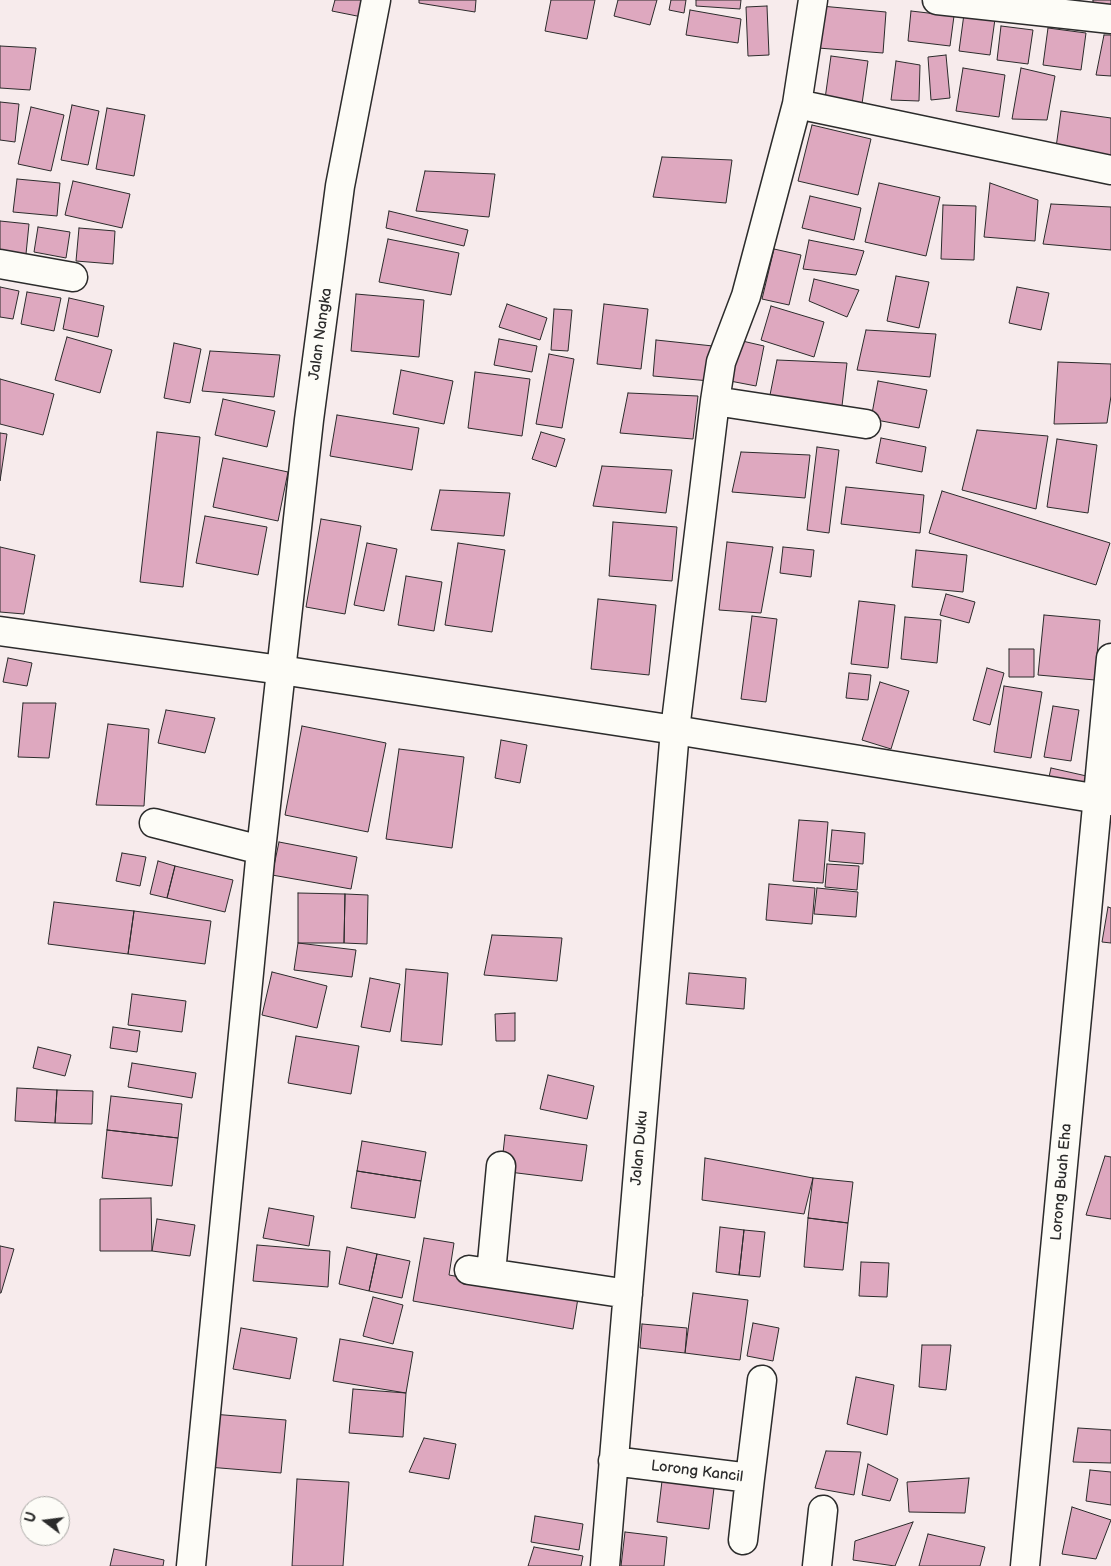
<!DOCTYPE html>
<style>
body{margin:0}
#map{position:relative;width:1111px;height:1566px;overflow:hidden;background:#f7ebec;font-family:"Balsamiq Sans",sans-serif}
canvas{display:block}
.north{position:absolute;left:20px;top:1496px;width:50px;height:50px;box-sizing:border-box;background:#fdfcf7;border:1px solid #a9a8a5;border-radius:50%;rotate:285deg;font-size:14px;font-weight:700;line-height:20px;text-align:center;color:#2b2b2b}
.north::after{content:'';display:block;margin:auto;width:18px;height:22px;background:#2b2b2b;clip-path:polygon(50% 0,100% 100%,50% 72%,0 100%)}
</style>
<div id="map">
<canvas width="1111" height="1566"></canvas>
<div class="north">U</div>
</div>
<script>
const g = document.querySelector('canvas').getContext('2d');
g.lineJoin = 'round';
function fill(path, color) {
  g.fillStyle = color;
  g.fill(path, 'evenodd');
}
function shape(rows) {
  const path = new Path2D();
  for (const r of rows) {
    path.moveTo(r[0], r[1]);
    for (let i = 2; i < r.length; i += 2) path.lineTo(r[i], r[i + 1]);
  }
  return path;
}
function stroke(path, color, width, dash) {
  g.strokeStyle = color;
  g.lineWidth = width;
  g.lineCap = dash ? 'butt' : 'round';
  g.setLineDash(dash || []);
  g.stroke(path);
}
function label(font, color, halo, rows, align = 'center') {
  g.font = font + ' "Balsamiq Sans",sans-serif';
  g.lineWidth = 4.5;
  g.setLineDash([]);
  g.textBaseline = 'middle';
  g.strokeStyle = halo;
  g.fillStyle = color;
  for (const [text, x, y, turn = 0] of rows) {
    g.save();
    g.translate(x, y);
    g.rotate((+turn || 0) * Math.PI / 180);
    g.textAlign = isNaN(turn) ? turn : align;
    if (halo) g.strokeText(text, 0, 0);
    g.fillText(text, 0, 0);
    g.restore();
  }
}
const building = shape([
 [335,0,370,0,367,18,332,11,335,0],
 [419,0,476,0,475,12,419,3,419,0],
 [551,0,595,0,587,39,545,31,551,0],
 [618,0,657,0,650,25,614,16,618,0],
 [671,0,686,0,684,13,669,10,671,0],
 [696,0,741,0,740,9,696,6,696,0],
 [1093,0,1111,0,1111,5,1093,4,1093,0],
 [767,6,769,55,748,56,746,7,767,6],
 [821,6,886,12,883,53,818,48,821,6],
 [690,10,741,19,738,43,686,35,690,10],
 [911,11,954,16,950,46,908,41,911,11],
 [964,14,995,19,990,55,959,51,964,14],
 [1001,26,1033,30,1028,64,997,60,1001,26],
 [1048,28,1086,33,1081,70,1043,65,1048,28],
 [1104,35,1111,35,1111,76,1096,75,1104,35],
 [0,46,36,48,30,90,0,88,0,46],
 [946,55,950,98,931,100,928,57,946,55],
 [831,56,868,61,861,111,824,106,831,56],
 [896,61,920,65,919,101,891,100,896,61],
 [963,68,1005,75,999,117,956,111,963,68],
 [1021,68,1055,76,1047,120,1012,119,1021,68],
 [0,102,19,104,15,142,0,140,0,102],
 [72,105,99,111,88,165,61,160,72,105],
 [31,107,64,115,51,171,18,164,31,107],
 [107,108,145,115,134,176,96,169,107,108],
 [1061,111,1111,118,1111,163,1055,155,1061,111],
 [812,125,871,139,858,195,798,181,812,125],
 [662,157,732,160,726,203,653,197,662,157],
 [425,171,495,174,489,217,416,211,425,171],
 [17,179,60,183,57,216,13,212,17,179],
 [73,181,130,194,122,228,65,215,73,181],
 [879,183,940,197,926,256,865,242,879,183],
 [990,183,1038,200,1035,241,984,237,990,183],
 [810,196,861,208,854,240,802,228,810,196],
 [1051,204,1111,207,1111,250,1043,244,1051,204],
 [943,205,976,206,974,260,941,259,943,205],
 [389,211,468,230,464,246,386,228,389,211],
 [0,221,29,224,26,254,0,252,0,221],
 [38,227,70,232,66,258,34,252,38,227],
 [79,228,115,231,113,264,76,261,79,228],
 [388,239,459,253,451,295,379,282,388,239],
 [809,240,864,251,856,275,803,269,809,240],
 [774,249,801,255,789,305,762,299,774,249],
 [896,276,929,282,919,328,887,321,896,276],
 [814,279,859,290,847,317,809,301,814,279],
 [0,287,19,291,13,319,0,317,0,287],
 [1017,287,1049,293,1041,330,1009,323,1017,287],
 [27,292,61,298,54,331,21,324,27,292],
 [356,294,424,300,419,357,351,351,356,294],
 [69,298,104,306,98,337,63,329,69,298],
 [507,304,547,318,540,340,499,327,507,304],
 [604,304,648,309,641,369,597,364,604,304],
 [771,306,824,322,814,357,761,340,771,306],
 [554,309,572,310,568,351,551,350,554,309],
 [866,330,936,334,930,377,857,370,866,330],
 [67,337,112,350,100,393,55,380,67,337],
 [499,339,537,346,532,372,494,365,499,339],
 [656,340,713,346,710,381,653,376,656,340],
 [738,340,764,346,756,386,730,381,738,340],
 [174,343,201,349,190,403,164,398,174,343],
 [210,351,280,355,274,397,202,391,210,351],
 [549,354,574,359,562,428,536,424,549,354],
 [777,360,847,363,842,406,769,400,777,360],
 [1058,362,1111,364,1111,396,1107,423,1054,424,1058,362],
 [401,370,453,381,444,424,393,414,401,370],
 [475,372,530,379,522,436,468,428,475,372],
 [0,379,54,394,43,435,0,424,0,379],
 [878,381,927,390,919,428,871,419,878,381],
 [628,393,698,396,693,439,620,433,628,393],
 [223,399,275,411,267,447,215,435,223,399],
 [337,415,419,428,412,470,330,456,337,415],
 [977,430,1048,436,1036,509,962,490,977,430],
 [157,432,200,437,183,587,140,582,157,432],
 [541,432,565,439,556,467,532,459,541,432],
 [0,433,7,434,0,481,0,433],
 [881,438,926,447,922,472,876,463,881,438],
 [1057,439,1097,445,1088,513,1047,507,1057,439],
 [817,447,839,450,829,533,807,530,817,447],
 [741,452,810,455,805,498,732,492,741,452],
 [223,458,288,472,278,521,213,507,223,458],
 [602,466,672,470,666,513,593,506,602,466],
 [846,487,924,495,920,533,841,524,846,487],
 [440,490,510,493,504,536,431,530,440,490],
 [942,491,1110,543,1096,585,929,533,942,491],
 [205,516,267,527,258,575,196,563,205,516],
 [321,519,361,526,345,614,306,607,321,519],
 [613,522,677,527,672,581,609,576,613,522],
 [727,542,773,547,761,613,719,610,727,542],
 [367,543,397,549,384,611,354,605,367,543],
 [458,543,505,550,492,632,445,625,458,543],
 [0,547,35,555,24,614,0,612,0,547],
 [783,547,814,550,811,577,780,573,783,547],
 [916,550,967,555,963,592,912,587,916,550],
 [406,576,442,582,434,631,398,625,406,576],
 [946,594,975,602,969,623,940,615,946,594],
 [598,599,656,605,649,675,591,669,598,599],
 [859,601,895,605,888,668,851,664,859,601],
 [1044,615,1100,620,1095,680,1038,675,1044,615],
 [752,616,777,619,766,702,741,699,752,616],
 [905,617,941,620,937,663,901,659,905,617],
 [1009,649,1034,649,1034,677,1009,677,1009,649],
 [8,658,32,663,27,686,3,682,8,658],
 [987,668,1004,673,990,725,973,720,987,668],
 [849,673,871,675,868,700,846,698,849,673],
 [880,682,909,691,891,749,862,740,880,682],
 [1004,686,1042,692,1031,758,994,752,1004,686],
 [23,703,56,703,49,758,18,757,23,703],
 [1053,706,1079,710,1071,761,1044,757,1053,706],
 [166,710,215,718,205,753,158,743,166,710],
 [108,724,149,729,144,806,96,805,108,724],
 [302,726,386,743,368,832,285,815,302,726],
 [501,740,527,745,520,783,495,778,501,740],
 [399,749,464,757,452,848,386,839,399,749],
 [1051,768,1091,777,1087,795,1047,786,1051,768],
 [799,820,828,822,823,883,793,881,799,820],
 [832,830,865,833,863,864,829,861,832,830],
 [279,842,357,857,351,889,272,875,279,842],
 [122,853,146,857,140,886,116,881,122,853],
 [158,861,175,866,167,898,150,894,158,861],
 [827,864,859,866,857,890,825,887,827,864],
 [175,866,233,880,225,912,167,898,175,866],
 [769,884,815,888,812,924,766,920,769,884],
 [817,888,858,892,856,917,814,914,817,888],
 [298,893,345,894,344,943,298,943,298,893],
 [345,894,368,895,367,944,344,943,345,894],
 [54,902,134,911,128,954,48,944,54,902],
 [1108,907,1111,908,1111,943,1102,942,1108,907],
 [134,911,211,921,205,964,128,954,134,911],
 [492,935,562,938,557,981,484,975,492,935],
 [298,943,356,950,352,977,294,970,298,943],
 [406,969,448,973,442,1045,401,1041,406,969],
 [272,972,327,986,317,1028,262,1015,272,972],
 [689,973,746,978,744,1009,686,1004,689,973],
 [370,978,400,984,390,1032,361,1027,370,978],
 [132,994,186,1001,182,1032,128,1025,132,994],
 [515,1013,515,1041,496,1041,495,1014,515,1013],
 [113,1027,140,1031,137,1052,110,1048,113,1027],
 [296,1036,359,1046,351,1094,288,1083,296,1036],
 [38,1047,71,1055,65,1076,33,1068,38,1047],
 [132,1063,196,1073,192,1098,128,1087,132,1063],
 [548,1075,594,1086,587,1119,540,1109,548,1075],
 [17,1088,57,1090,55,1123,15,1121,17,1088],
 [57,1090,93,1091,92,1124,55,1123,57,1090],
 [111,1096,182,1104,178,1138,107,1130,111,1096],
 [107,1130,178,1138,172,1186,102,1178,107,1130],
 [505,1135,587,1145,582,1181,501,1171,505,1135],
 [362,1141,426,1152,421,1181,357,1171,362,1141],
 [1105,1156,1111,1157,1111,1219,1086,1215,1105,1156],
 [705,1158,813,1178,804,1214,702,1200,705,1158],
 [357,1171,421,1181,415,1218,351,1208,357,1171],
 [813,1178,853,1182,848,1223,808,1218,813,1178],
 [151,1198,152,1251,100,1251,100,1199,151,1198],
 [269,1208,314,1216,309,1246,263,1238,269,1208],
 [808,1218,848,1223,843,1270,804,1267,808,1218],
 [157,1219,195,1225,190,1256,152,1251,157,1219],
 [720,1227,744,1230,739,1275,716,1272,720,1227],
 [744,1230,765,1232,760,1277,739,1275,744,1230],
 [424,1238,454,1243,449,1275,578,1298,573,1329,413,1301,424,1238],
 [257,1245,330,1251,328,1287,253,1281,257,1245],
 [0,1246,14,1249,1,1293,0,1293,0,1246],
 [347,1247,377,1254,369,1291,339,1284,347,1247],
 [377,1254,410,1261,402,1298,369,1291,377,1254],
 [861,1262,889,1263,887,1297,859,1296,861,1262],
 [693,1293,748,1300,740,1360,685,1353,693,1293],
 [373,1297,403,1305,393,1344,363,1336,373,1297],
 [753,1323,779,1328,773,1361,747,1356,753,1323],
 [642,1324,687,1328,685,1353,640,1348,642,1324],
 [241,1328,297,1338,290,1379,233,1369,241,1328],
 [340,1339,413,1352,406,1393,333,1381,340,1339],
 [922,1345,951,1345,946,1390,919,1387,922,1345],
 [856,1377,894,1385,887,1435,847,1424,856,1377],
 [353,1389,406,1393,403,1437,349,1433,353,1389],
 [212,1414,286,1420,281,1473,208,1467,212,1414],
 [1078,1428,1111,1430,1111,1463,1073,1462,1078,1428],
 [424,1438,456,1444,449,1479,409,1472,424,1438],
 [826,1451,861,1452,854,1495,815,1488,826,1451],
 [868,1464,898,1479,890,1501,862,1495,868,1464],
 [1090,1470,1111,1472,1111,1505,1086,1501,1090,1470],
 [969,1478,965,1513,909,1512,907,1482,969,1478],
 [297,1479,349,1482,343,1566,292,1566,297,1479],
 [662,1481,714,1488,709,1529,657,1522,662,1481],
 [1072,1507,1111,1520,1096,1559,1062,1554,1072,1507],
 [535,1516,583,1524,579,1550,531,1542,535,1516],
 [913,1522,895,1566,853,1560,855,1541,913,1522],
 [625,1532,667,1537,664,1566,621,1566,625,1532],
 [928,1534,985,1547,980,1566,919,1566,928,1534],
 [534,1547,583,1556,581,1566,528,1566,534,1547],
 [114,1549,164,1560,163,1566,110,1566,114,1549]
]);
fill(building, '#dea8bf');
stroke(building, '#2b2b2b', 1);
const minor = shape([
 [937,0,1111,19],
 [797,104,1111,170],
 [0,264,73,277],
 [715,401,866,424],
 [154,823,261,850],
 [469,1270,628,1294],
 [491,1273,501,1166],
 [613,1461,750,1478,743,1540],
 [750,1478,762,1380],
 [191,1566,261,850,309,420,340,186,376,0],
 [605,1566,675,730,715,401,721,362,746,296,797,104,813,0],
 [817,1566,823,1510],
 [1025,1566,1111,658]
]);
const tertiary = shape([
 [0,631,281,670,675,730,1111,801]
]);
stroke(minor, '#2b2b2b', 31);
stroke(tertiary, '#2b2b2b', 31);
stroke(minor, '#fdfcf7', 28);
stroke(tertiary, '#fdfcf7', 28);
label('15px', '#2b2b2b', '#fdfcf7', [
 ["Jalan Nangka",321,334,-82],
 ["Jalan Duku",640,1148,-85],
 ["Lorong Buah Eha",1062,1182,-85],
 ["Lorong Kancil",697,1472,7]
]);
</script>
